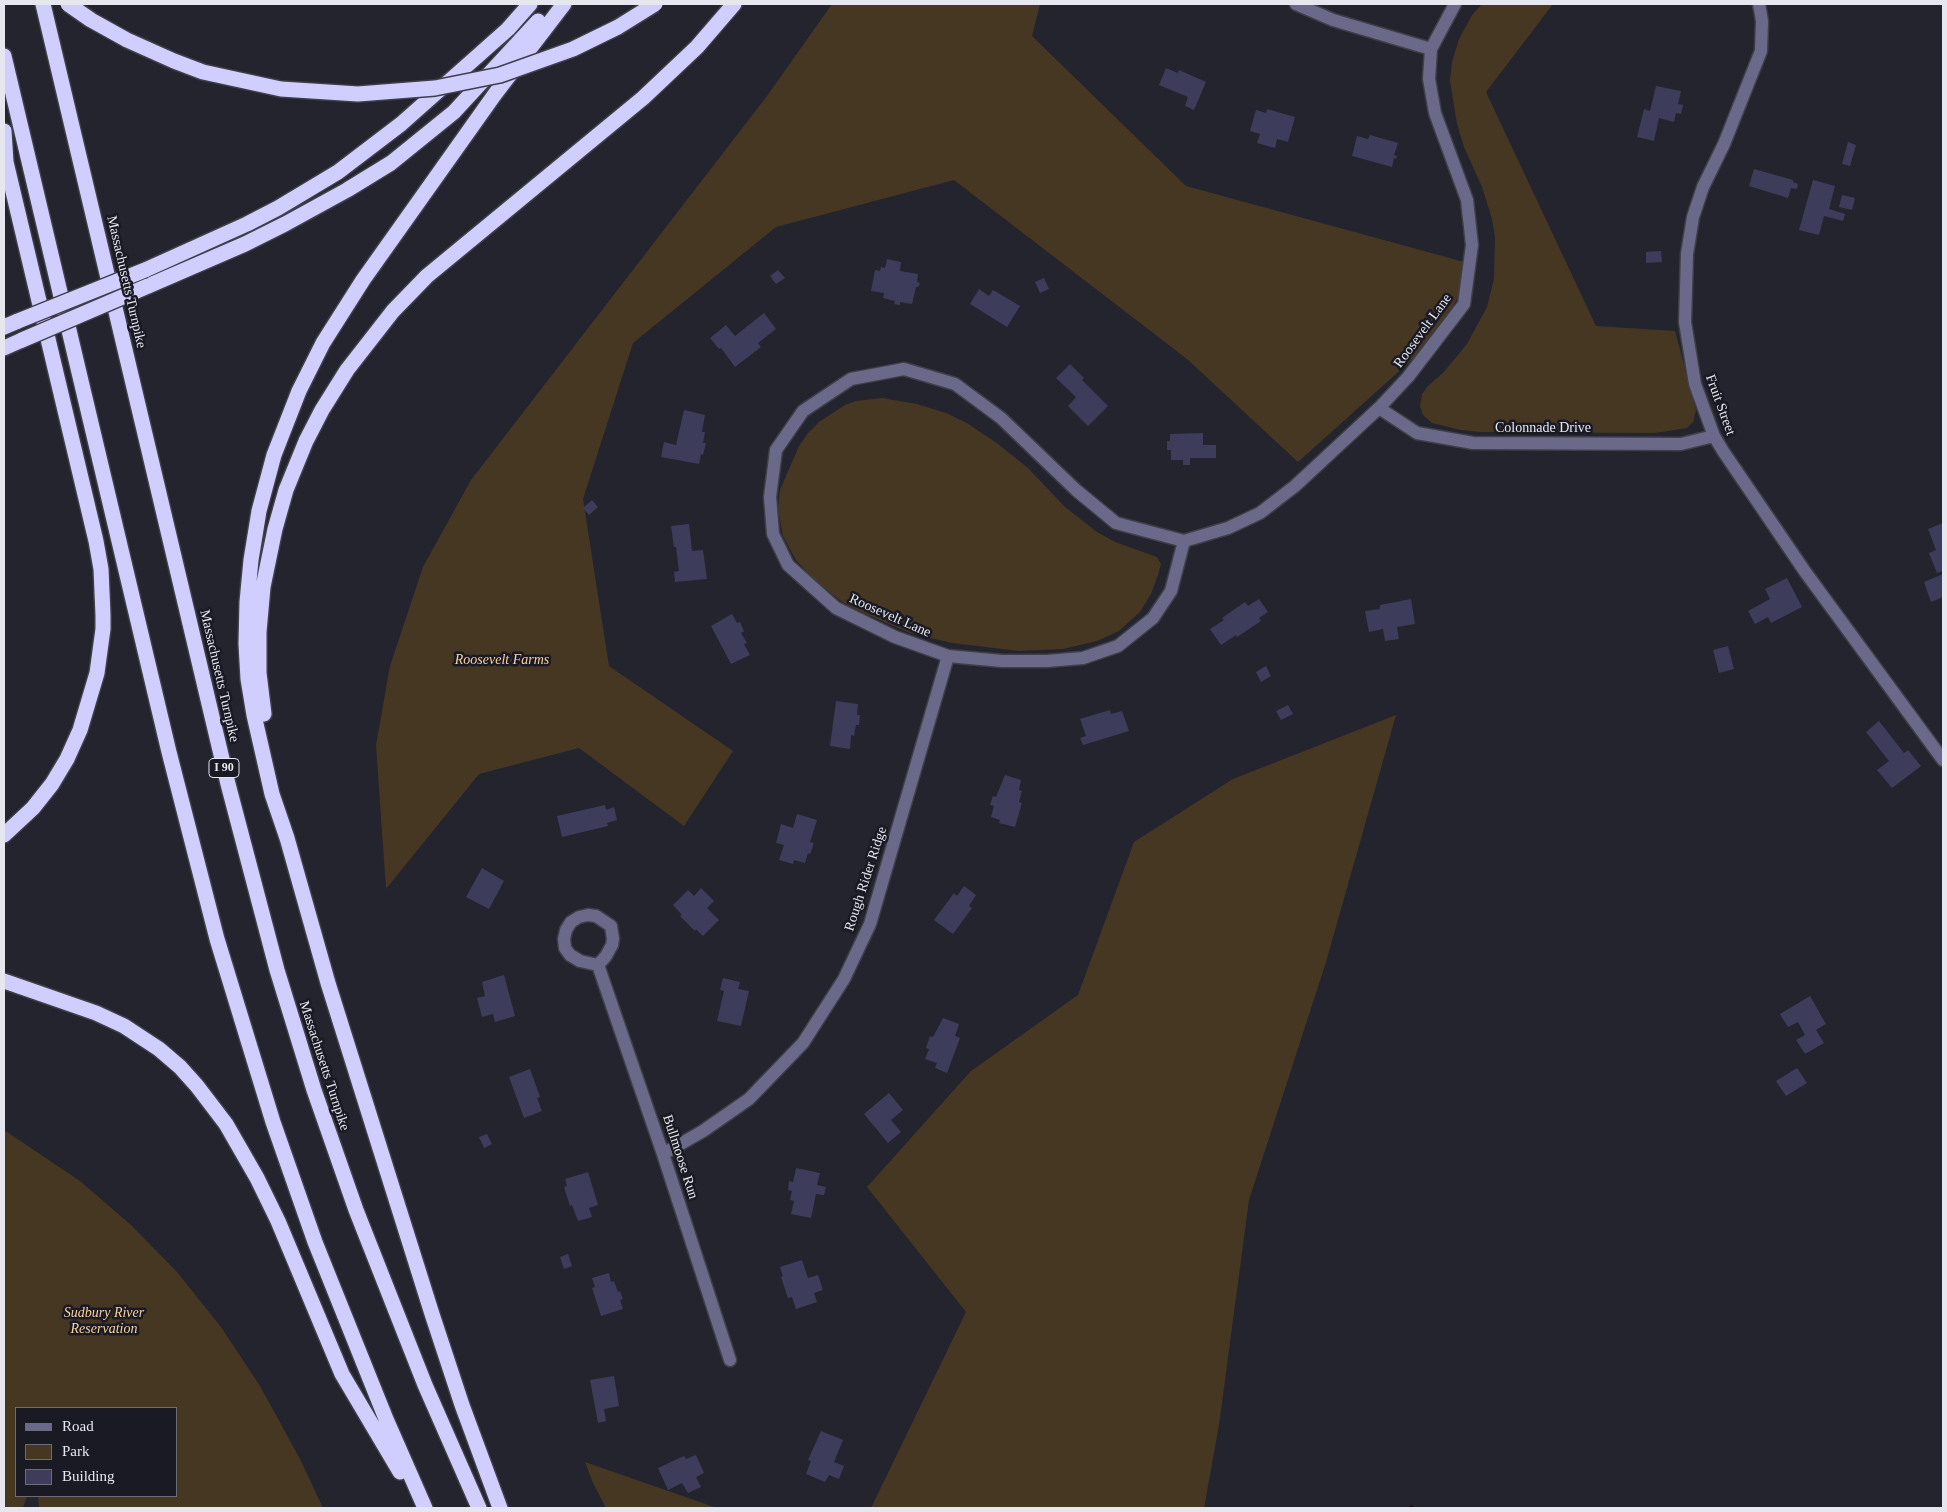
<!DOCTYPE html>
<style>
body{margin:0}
#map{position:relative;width:1947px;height:1512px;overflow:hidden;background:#24242e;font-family:Georgia,serif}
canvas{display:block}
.frame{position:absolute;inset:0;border:5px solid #e6e6ee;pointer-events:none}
.legend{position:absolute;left:15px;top:1407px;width:162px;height:90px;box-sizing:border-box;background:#1a1a24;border:1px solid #6c6c75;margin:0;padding:6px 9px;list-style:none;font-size:15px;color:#e6e6ee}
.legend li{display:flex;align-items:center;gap:10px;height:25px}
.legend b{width:25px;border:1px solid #6c6c75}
</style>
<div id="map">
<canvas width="1947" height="1512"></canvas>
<div class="frame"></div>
<ul class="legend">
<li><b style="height:6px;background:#6a6989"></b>Road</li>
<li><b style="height:14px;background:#463723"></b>Park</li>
<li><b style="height:14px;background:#3e3c5b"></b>Building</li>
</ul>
</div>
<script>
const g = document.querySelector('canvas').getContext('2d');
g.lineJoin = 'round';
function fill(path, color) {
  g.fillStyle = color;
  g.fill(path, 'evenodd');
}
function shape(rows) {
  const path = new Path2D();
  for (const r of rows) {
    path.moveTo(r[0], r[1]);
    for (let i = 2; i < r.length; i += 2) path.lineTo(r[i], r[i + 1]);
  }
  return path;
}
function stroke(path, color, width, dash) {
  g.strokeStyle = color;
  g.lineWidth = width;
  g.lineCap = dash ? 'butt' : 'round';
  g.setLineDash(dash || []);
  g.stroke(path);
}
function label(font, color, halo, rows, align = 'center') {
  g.font = font + ' Georgia,serif';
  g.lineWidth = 5;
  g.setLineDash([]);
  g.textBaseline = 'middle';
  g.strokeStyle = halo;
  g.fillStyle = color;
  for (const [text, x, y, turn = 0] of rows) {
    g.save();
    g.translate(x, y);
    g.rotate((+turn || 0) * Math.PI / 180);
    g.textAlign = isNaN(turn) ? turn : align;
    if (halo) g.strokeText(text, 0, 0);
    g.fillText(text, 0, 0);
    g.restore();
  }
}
fill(shape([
 [832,4,1040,4,1032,36,1186,186,1468,263,1461,291,1444,323,1425,348,1298,462,1187,359,954,180,776,227,633,343,583,499,609,666,733,751,684,826,579,748,479,774,386,889,376,745,390,666,423,567,471,480,767,96],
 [1482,4,1553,4,1486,92,1596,326,1675,331,1696,410,1693,422,1687,428,1655,433,1480,432,1461,430,1432,423,1423,415,1420,406,1422,394,1428,386,1443,373,1467,344,1487,307,1494,279,1495,237,1492,219,1482,187,1464,147,1457,124,1450,81,1452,62,1459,39,1472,15],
 [882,398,917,404,946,413,967,423,998,444,1028,468,1065,507,1097,532,1115,542,1157,557,1161,564,1158,575,1151,594,1140,612,1119,631,1097,641,1063,649,1019,651,952,643,910,633,859,611,841,601,813,579,796,560,783,536,778,509,780,490,799,446,808,433,819,422,845,405,856,401],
 [1396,715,1326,962,1249,1200,1219,1425,1204,1508,871,1508,966,1312,867,1187,971,1071,1078,995,1134,842,1233,779],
 [4,1130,80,1181,131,1225,177,1272,221,1327,260,1386,300,1459,323,1508,39,1508,38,1496,176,1496,176,1408,16,1408,16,1496,27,1496,23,1508,4,1508],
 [585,1462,717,1508,606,1508,593,1483]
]), '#463723');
stroke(shape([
 [1411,1508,1412,1508]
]), '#1f1200', 5);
fill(shape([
 [1166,68,1178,73,1179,70,1206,82,1194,110,1185,106,1188,97,1159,85],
 [1656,86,1681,91,1678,104,1683,105,1681,114,1676,113,1674,122,1659,118,1654,141,1637,137,1644,109,1650,111],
 [1267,109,1295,117,1288,142,1277,139,1275,148,1257,143,1260,134,1250,131,1256,110,1266,113],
 [1370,135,1398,143,1394,155,1397,156,1396,159,1394,158,1392,167,1352,156,1357,136,1368,139],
 [1848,142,1856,145,1850,166,1842,164],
 [1754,169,1793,180,1793,182,1798,184,1797,189,1791,188,1788,198,1749,186],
 [1813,180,1835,186,1829,209,1845,214,1843,221,1824,216,1819,235,1799,230],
 [1842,195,1855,198,1852,210,1839,207],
 [1661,251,1662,262,1646,263,1646,252],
 [887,259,901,262,900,271,918,274,917,282,920,283,918,287,916,287,912,304,900,302,900,305,894,304,895,301,883,298,884,293,871,291,875,270,880,271,881,267,885,268],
 [778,270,785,278,776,284,770,276],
 [1044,278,1049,289,1040,293,1035,282],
 [979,289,989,296,993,290,1020,306,1007,327,970,304],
 [764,313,776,329,758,343,761,347,735,367,721,348,719,349,710,338,726,325,735,336],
 [1070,364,1084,378,1082,380,1108,406,1088,426,1068,406,1076,397,1056,378],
 [684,410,705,415,702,432,705,432,703,443,706,443,703,455,701,454,699,464,661,457,664,442,676,445],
 [1203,433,1203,445,1216,445,1216,458,1190,458,1190,465,1183,465,1183,460,1171,460,1171,450,1167,450,1167,441,1170,441,1170,434],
 [592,500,598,507,589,515,583,508],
 [1943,523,1943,571,1937,573,1929,553,1936,550,1928,529],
 [689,524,692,551,703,550,707,579,675,582,674,572,679,571,676,547,674,547,671,526],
 [1943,574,1943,597,1931,602,1924,582],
 [1787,578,1802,607,1771,623,1768,617,1755,624,1748,611,1770,599,1765,589],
 [1259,599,1268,612,1259,618,1261,621,1237,637,1236,635,1221,645,1210,629,1224,620,1222,618,1245,602,1248,606],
 [1411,599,1415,624,1397,627,1399,639,1385,641,1383,629,1369,632,1365,611,1380,609,1380,605],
 [732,614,737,623,740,622,744,631,741,633,747,643,744,644,750,655,731,664,711,626],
 [1728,646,1734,669,1719,673,1713,650],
 [1266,666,1271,676,1261,682,1256,672],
 [836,701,858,704,857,715,860,715,859,725,856,725,854,736,851,735,850,749,830,746],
 [1288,705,1293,714,1281,720,1276,711],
 [1110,710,1111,714,1122,711,1129,731,1083,745,1080,738,1086,736,1080,719],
 [1879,721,1904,753,1908,750,1921,766,1892,788,1877,770,1889,761,1866,732],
 [1005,775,1021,780,1019,790,1022,791,1019,802,1022,803,1015,827,999,823,1000,820,991,817,994,806,990,805,993,796,996,797],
 [605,805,606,810,614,807,617,820,607,823,608,826,562,837,557,816],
 [797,814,817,820,810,842,814,843,810,854,808,853,805,863,794,860,793,864,779,860,784,845,776,843,781,824,793,828],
 [482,868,504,881,489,909,466,897],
 [964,886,976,895,969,906,972,908,953,934,934,920,954,893,957,896],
 [701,888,714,901,707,908,719,920,703,936,696,929,695,931,680,916,682,915,673,905,688,890,694,896],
 [504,975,515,1016,495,1022,493,1014,482,1017,477,998,485,996,482,982],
 [723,978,740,982,738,989,749,991,741,1026,717,1021,724,991,720,990],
 [1810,996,1826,1024,1816,1030,1824,1043,1805,1054,1796,1040,1805,1035,1798,1022,1788,1027,1780,1014],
 [943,1018,959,1024,955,1036,960,1038,947,1073,935,1068,937,1063,925,1059,929,1049,926,1048,930,1036,933,1037],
 [1797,1068,1807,1083,1786,1096,1776,1081],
 [530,1069,540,1097,537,1098,542,1111,524,1118,509,1077],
 [889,1093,903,1110,891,1120,901,1132,888,1143,864,1114],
 [487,1134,492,1144,484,1148,479,1137],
 [796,1168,820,1173,817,1185,826,1187,824,1195,816,1194,811,1218,791,1214,794,1201,790,1200,792,1191,788,1190,789,1181,793,1182],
 [588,1172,598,1205,589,1208,592,1217,578,1221,572,1205,570,1206,564,1187,567,1186,565,1179],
 [568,1254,572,1266,564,1269,560,1257],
 [802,1260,808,1278,818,1275,823,1290,814,1293,817,1302,796,1309,792,1297,788,1298,781,1277,783,1276,780,1267],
 [609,1273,611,1282,614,1281,618,1292,620,1291,623,1299,620,1300,623,1309,601,1316,592,1288,595,1287,592,1278],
 [614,1376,619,1406,604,1409,606,1421,598,1423,590,1380],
 [821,1431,843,1440,834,1462,844,1466,839,1479,829,1475,825,1482,806,1474,811,1461,808,1460],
 [696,1455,704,1473,696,1477,701,1487,688,1493,682,1483,668,1490,658,1468,684,1456,686,1459]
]), '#3e3c5b');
const minor = shape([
 [1296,4,1333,20,1431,49],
 [1759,4,1762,21,1761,51,1724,144,1703,187,1693,217,1687,254,1685,322,1695,384,1714,436,1723,451,1806,573,1943,760],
 [904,369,955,384,1001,418,1076,490,1116,523,1184,541,1171,591,1153,618,1118,646,1083,658,1047,661,1002,661,948,656,895,637,836,608,788,565,773,534,770,497,776,450,803,411,851,379,904,369],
 [1379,408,1417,433,1473,443,1681,444,1714,436],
 [1184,541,1228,528,1260,513,1295,486,1379,408,1408,377,1464,304,1472,245,1467,200,1435,113,1429,79,1431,49,1455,4],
 [598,965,606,956,612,945,613,939,611,926,596,916,588,915,579,917,571,922,566,930,564,939,565,948,570,955,580,961,598,965,663,1154,730,1360],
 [663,1154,703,1131,749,1099,803,1043,844,979,870,924,948,656]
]);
const highway = shape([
 [43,4,228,784,277,970,314,1090,356,1210,425,1385,479,1508],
 [4,56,169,752,217,939,273,1122,315,1242,386,1419,425,1508],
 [4,131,6,162,96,541,101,569,103,615,103,629,97,673,80,730,67,759,52,784,33,808,4,835],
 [145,270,247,224,278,208,338,172,401,124,508,29,530,4],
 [148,286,245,244,285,224,347,190,391,163,454,112,538,21],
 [4,327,18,321],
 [4,348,22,340],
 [264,714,259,673,259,632,263,587,275,529,286,490,306,441,322,410,347,370,393,311,427,276,643,98,697,47,734,4],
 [4,981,96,1013,124,1026,159,1049,180,1067,197,1086,226,1124,257,1178,278,1221,342,1374,400,1472],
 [500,1508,462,1405,432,1314,328,983,287,838,272,794,254,715,248,679,246,644,247,602,251,560,259,511,274,455,299,391,323,343,363,280,495,94,564,4]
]);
stroke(minor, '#3f3f49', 15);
stroke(highway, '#3f3f49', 18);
stroke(minor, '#6a6989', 12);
stroke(highway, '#cfcefe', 15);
const highwayBridge = shape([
 [68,4,91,20,127,40,174,61,203,72,281,89,358,94,435,88,500,75,573,49,618,27,655,4],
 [18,321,145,270],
 [22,340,148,286]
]);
stroke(highwayBridge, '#3f3f49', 18, []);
stroke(highwayBridge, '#cfcefe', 15);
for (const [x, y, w] of [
 [224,768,30]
]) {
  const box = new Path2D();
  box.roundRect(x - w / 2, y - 9.5, w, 19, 4);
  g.fillStyle = '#1a1a24';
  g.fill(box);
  stroke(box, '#e6e6ee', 1);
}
label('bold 12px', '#e6e6ee', null, [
 ["I 90",224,768]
]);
label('14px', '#e6e6ee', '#1a1a24', [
 ["Massachusetts Turnpike",126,282,77],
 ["Roosevelt Lane",1423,331,-54],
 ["Fruit Street",1720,405,70],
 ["Colonnade Drive",1543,428],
 ["Roosevelt Lane",890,616,24],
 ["Massachusetts Turnpike",219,676,77],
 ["Rough Rider Ridge",866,879,-72],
 ["Massachusetts Turnpike",324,1066,72],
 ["Bullmoose Run",680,1157,72]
]);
label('italic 14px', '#f9d29d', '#1a1a24', [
 ["Roosevelt Farms",502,660],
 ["Sudbury River",104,1313],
 ["Reservation",104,1329]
]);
</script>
